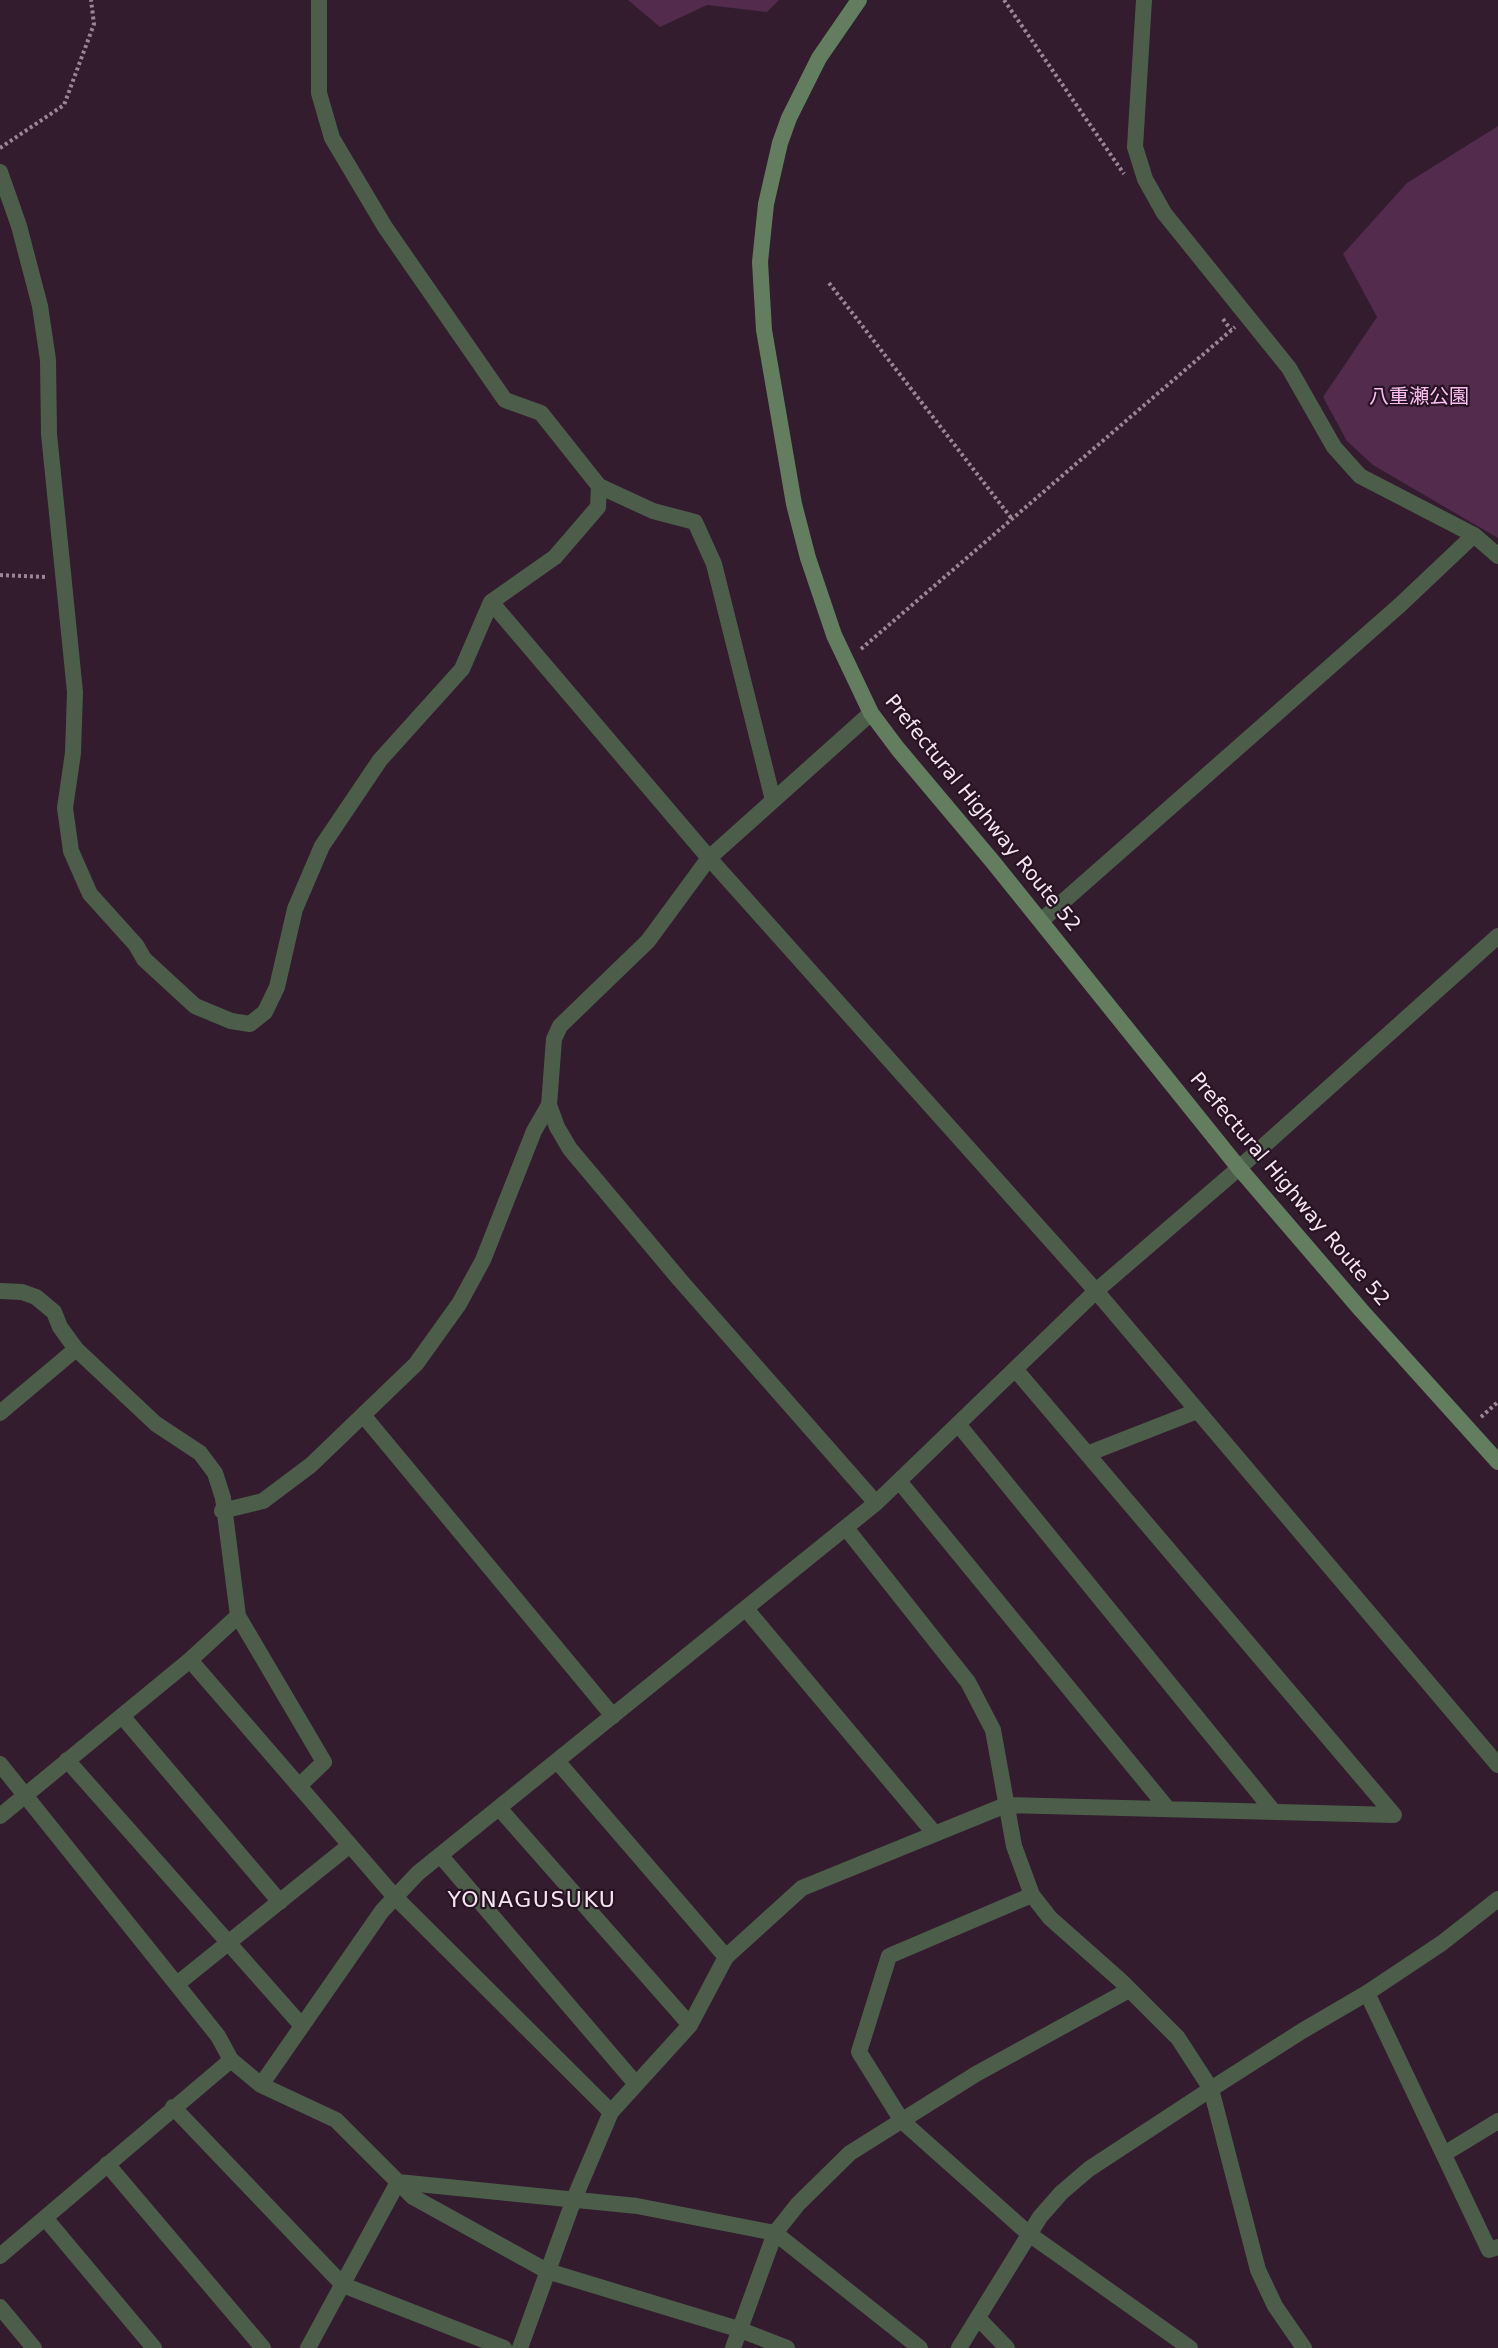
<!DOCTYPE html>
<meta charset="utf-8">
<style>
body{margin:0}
canvas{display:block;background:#321c2e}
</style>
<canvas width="1498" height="2348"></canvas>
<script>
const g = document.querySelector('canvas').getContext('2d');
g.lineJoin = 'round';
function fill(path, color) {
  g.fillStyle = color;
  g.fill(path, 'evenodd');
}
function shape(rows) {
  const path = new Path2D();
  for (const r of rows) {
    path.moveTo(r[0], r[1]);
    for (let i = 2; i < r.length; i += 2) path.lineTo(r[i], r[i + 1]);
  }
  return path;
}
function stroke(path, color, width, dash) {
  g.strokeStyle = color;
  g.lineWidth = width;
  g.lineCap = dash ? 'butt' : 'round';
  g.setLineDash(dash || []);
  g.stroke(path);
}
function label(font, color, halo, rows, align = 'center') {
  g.font = font + ' "DejaVu Sans","Noto Sans JP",sans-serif';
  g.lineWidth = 4.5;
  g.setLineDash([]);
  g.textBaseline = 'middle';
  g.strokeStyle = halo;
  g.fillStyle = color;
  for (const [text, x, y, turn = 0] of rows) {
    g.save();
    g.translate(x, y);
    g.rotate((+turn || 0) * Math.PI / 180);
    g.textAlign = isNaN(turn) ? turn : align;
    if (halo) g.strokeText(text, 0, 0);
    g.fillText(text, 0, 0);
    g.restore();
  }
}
fill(shape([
 [628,0,779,0,767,12,707,5,660,27],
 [1498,126,1498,538,1373,465,1347,441,1323,397,1377,317,1343,254,1407,183]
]), '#522b4d');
stroke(shape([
 [1004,0,1124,174],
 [0,148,64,105,94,24,91,0],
 [829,283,1012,519],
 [1223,319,1231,330],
 [0,575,46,577],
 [861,649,1235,327],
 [1481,1417,1498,1402]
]), '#998796', 4, [3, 3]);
stroke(shape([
 [0,172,19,226,40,306,48,360,49,434,75,692,73,753,65,808,71,851,90,894,136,945,144,959,195,1006,231,1021,250,1024,265,1012,277,987,295,909,322,846,380,760,462,669,491,602,555,557,598,507,599,486,541,413,505,400,385,227,332,138,319,93,319,0],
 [599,486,653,511,695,522,714,564,773,800],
 [1474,535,1498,556],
 [491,602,709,858,1096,1291,1498,1765],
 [871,713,709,858,648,941,560,1026,554,1039,549,1105,557,1127,570,1149,680,1280,876,1503],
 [1041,921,1400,605,1474,535,1360,476,1334,447,1289,368,1164,213,1145,179,1135,147,1144,0],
 [0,1291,22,1292,36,1297,54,1312,60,1327,76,1349,156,1424,200,1453,215,1473,223,1498,238,1616,190,1660,0,1816],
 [0,1413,76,1349],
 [363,1415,613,1716],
 [958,1424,1274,1812],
 [1087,1454,1197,1411],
 [899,1481,1168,1809],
 [222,1511,263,1501,311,1465,416,1364,459,1304,483,1260,534,1131,549,1105],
 [846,1528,968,1682,993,1730,1014,1846,1032,1895,1050,1918,1120,1980,1178,2038,1211,2089,1258,2270,1275,2306,1304,2348],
 [746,1609,935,1834],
 [238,1616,324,1762,299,1786],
 [190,1660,394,1896,611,2112],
 [122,1716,280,1902],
 [67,1760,302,2026],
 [557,1761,726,1957],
 [0,1764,218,2036,231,2060,261,2085,336,2120,413,2197,547,2271,738,2329,787,2348],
 [499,1808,690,2025],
 [440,1855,636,2084],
 [1032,1895,889,1956,859,2052,902,2121,1029,2234,1190,2348],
 [177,1984,350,1845],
 [1367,1993,1489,2250,1498,2247],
 [261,2085,382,1911,418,1873,876,1503,1096,1291,1239,1168,1498,936],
 [173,2107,343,2285,504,2348],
 [1444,2154,1498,2121],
 [107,2164,263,2348],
 [45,2218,154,2348],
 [0,2256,231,2060],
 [0,2307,34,2348],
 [978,2318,1007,2348],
 [308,2348,398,2182,637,2206,775,2233,920,2348],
 [520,2348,574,2199,611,2112,690,2025,726,1957,802,1888,1006,1805,1394,1815,1015,1369],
 [733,2348,775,2233,798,2204,850,2153,976,2074,1129,1990]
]), '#4c5e4a', 16);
stroke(shape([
 [959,2348,1040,2217,1061,2193,1089,2169,1211,2089,1302,2031,1367,1993,1442,1943,1498,1899]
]), '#4c5e4a', 16);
stroke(shape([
 [859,0,819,58,789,118,780,143,766,204,760,262,764,330,794,504,808,558,834,635,871,713,898,749,993,862,1239,1168,1361,1310,1498,1462]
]), '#627e5f', 16);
label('20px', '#f9beef', '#271324', [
 ["八重瀬公園",1419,398]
]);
label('20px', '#f4e5f1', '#271324', [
 ["Prefectural Highway Route 52",982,814,51],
 ["Prefectural Highway Route 52",1289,1190,50]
]);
g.letterSpacing = '1.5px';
label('22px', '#f4e5f1', '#271324', [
 ["YONAGUSUKU",532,1901]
]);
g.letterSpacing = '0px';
</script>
